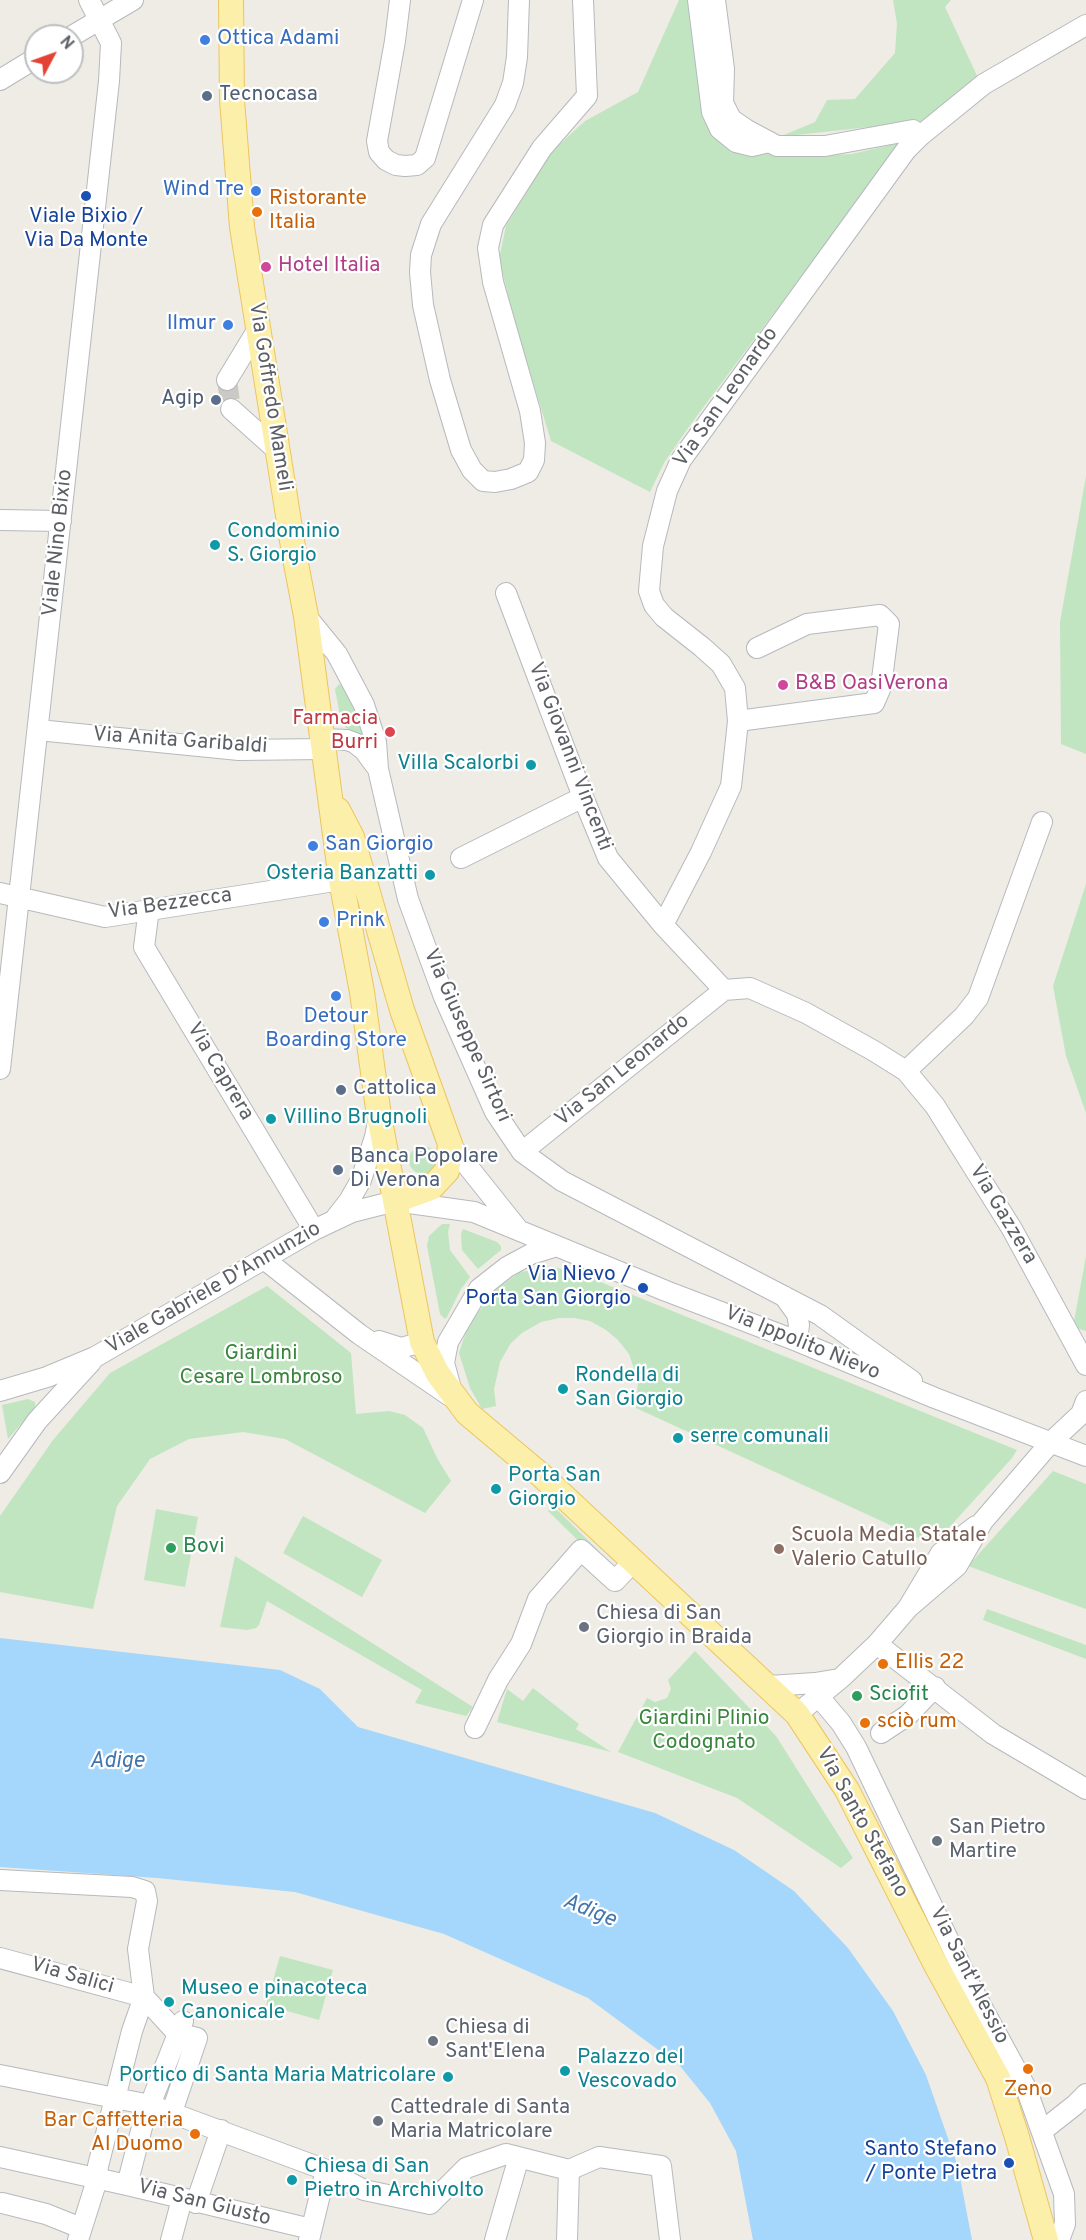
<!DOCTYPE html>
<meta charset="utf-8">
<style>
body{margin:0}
#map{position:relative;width:1086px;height:2240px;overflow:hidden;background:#eeece4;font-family:Overpass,sans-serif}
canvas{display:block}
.north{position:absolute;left:24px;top:24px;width:60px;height:60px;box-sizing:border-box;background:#fff;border:2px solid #bebfc1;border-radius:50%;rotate:49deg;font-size:16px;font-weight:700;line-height:24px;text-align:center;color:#5c5f64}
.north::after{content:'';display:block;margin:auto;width:21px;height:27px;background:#e44234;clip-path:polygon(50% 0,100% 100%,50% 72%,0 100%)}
</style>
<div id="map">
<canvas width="1086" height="2240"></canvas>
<div class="north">N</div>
</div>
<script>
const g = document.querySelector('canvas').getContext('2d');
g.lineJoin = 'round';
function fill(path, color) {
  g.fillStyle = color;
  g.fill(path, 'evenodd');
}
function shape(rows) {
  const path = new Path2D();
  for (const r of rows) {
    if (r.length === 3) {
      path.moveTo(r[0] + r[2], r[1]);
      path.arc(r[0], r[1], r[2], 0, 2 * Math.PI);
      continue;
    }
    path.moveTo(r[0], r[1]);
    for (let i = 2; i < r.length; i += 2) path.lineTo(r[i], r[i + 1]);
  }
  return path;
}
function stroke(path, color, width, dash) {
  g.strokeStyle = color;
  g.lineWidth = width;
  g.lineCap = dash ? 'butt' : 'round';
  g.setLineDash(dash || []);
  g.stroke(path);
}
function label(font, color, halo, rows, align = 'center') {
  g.font = font + ' Overpass,sans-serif';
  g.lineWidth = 4.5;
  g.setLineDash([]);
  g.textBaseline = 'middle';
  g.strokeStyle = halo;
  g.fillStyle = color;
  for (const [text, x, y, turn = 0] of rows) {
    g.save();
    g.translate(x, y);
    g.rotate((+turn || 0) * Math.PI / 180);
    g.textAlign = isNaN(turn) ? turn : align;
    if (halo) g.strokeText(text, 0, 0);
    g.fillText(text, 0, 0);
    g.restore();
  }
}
fill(shape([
 [679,0,709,0,721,111,758,142,787,157,852,154,907,141,882,168,688,428,664,463,650,492,551,441,516,326,499,259,506,226,552,151,585,121,638,92],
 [893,0,951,0,945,7,979,80,923,121,779,137,815,122,827,100,855,99,895,53,897,24],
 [1086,476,1086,754,1061,744,1060,622],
 [339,684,343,686,357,709,371,746,362,737,346,728,341,721,335,689],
 [1086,884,1086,1113,1066,1056,1053,986],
 [423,1160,14],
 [442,1224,450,1224,448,1232,450,1250,470,1277,461,1289,447,1317,445,1319,440,1314,427,1246,429,1236],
 [463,1229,497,1242,501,1246,501,1250,478,1269,462,1250,461,1234],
 [1086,1256,1086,1331,1073,1327],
 [554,1267,588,1277,1017,1450,1012,1458,936,1542,927,1542,636,1408,638,1380,629,1354,618,1340,606,1330,590,1321,574,1318,559,1318,541,1322,522,1333,511,1343,500,1362,494,1389,496,1406,482,1409,470,1388,459,1353,468,1326,494,1291,520,1272],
 [267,1286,351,1353,356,1414,389,1411,405,1415,423,1428,437,1458,451,1481,425,1513,285,1439,243,1432,189,1439,150,1459,117,1506,93,1609,0,1592,0,1516,53,1440,110,1373],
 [28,1399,35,1402,35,1408,8,1439,2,1405],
 [1053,1471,1086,1484,1086,1609,968,1566],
 [553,1506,599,1551,594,1556,548,1511],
 [156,1509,198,1517,185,1587,144,1580],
 [303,1516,382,1560,362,1597,283,1553],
 [235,1556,473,1707,466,1716,415,1703,422,1690,267,1601,259,1625,256,1628,247,1630,220,1627],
 [987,1609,1086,1645,1086,1659,983,1620],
 [695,1651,776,1736,853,1858,841,1868,737,1798,618,1752,647,1698,655,1702,667,1698,671,1689,668,1680],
 [533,1688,579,1724,576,1729,611,1752,497,1722,507,1689,523,1701],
 [280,1956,333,1970,319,2020,266,2005]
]), '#c1e5c1');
fill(shape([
 [0,1638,280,1670,320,1689,358,1727,655,1813,734,1850,794,1891,848,1948,893,2011,926,2075,958,2167,972,2240,753,2240,736,2151,710,2103,680,2066,588,1998,444,1934,295,1892,157,1878,0,1867]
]), '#a5d6fc');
stroke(shape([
 [227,380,231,409]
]), '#cac9c4', 20, [20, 10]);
const minor = shape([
 [400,0,395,41,377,141,379,152,386,160,396,165,405,166,417,165,425,158,473,0],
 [519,0,517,57,513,83,505,105,431,224,421,255,420,272,423,305,440,380,461,450,472,470,483,481,495,482,511,479,528,472,534,460,535,443,530,411,493,282,488,248,493,225,542,148,587,96,583,0],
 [698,0,712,112,720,129,736,142,752,146,769,142],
 [715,0,724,69,723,103,731,119,747,130,777,146,825,146,913,130,920,136],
 [72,36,133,0],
 [0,80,36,58],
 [227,380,258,329],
 [231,409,278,451],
 [0,520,61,521],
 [506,593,583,797,608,858,663,925,724,990],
 [306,616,337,654,364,705,376,742,378,769,408,899,444,997,495,1112,522,1152,562,1181,820,1315,912,1381],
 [738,721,874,703,881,687,889,624,880,615,807,624,757,648],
 [38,730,239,750,323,749],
 [322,739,347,740,355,743,364,750,378,769],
 [461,858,583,797],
 [0,893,105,917,341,880],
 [149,909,144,947,314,1230],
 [663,925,701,852,731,786,738,721,735,688,721,664,702,647,664,617,654,605,649,591,653,546,667,491,681,460,906,150,920,136,984,84,1086,25],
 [724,990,750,988,806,1013,874,1051,906,1071,935,1106,1012,1229,1086,1365],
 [0,1069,109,81,111,43,89,0],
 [906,1071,964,1016,978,998,1042,822],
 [450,1144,517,1228],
 [522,1152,724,990],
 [335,1219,349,1201,361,1180,375,1137,378,1121],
 [264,1259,359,1334,450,1396],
 [784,1296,797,1314,799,1325,797,1341],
 [379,1341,401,1348,422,1342],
 [450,1385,444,1363,448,1342,479,1289,507,1267,531,1254,557,1246],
 [0,1391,47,1377,95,1357,314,1230,352,1212,395,1201,474,1212,666,1291,797,1341,935,1398,1086,1456],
 [0,1473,37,1421,91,1362],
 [908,1608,957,1566,983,1521,1051,1442,1081,1414,1086,1401],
 [877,1644,993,1734,1086,1789],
 [769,1686,815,1683,839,1679],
 [819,1697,841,1723,856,1747,971,1987,1026,2088,1064,2194,1065,2224,1059,2240],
 [797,1714,841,1678,877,1644,908,1608,941,1553,976,1526],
 [475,1728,498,1680,521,1644,538,1599,581,1550,615,1581,634,1561],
 [881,1733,908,1715,935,1687],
 [0,1880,132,1887,145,1891,147,1901,138,1949,144,1997,132,2031,98,2166,97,2180,78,2240],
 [0,1958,144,1997],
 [144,1997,177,2033],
 [0,2075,150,2105,326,2170,364,2190,430,2204,466,2168,506,2154,569,2170],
 [150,2105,183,2021],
 [172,2112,197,2038,177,2033],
 [1042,2131,1075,2105,1086,2094],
 [0,2157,127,2185,311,2229],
 [569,2170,599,2157,661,2166,670,2240],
 [127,2185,148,2104],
 [2,2203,46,2214,81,2228],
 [196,2203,221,2130],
 [171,2240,182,2199],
 [309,2240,326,2170],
 [495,2240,519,2157],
 [567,2240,569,2170]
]);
const major = shape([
 [231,0,232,100,242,227,294,553,306,616,341,880,362,992,379,1116,422,1342,438,1374,467,1413,542,1476,797,1714,847,1790,936,1965,998,2078,1017,2137,1046,2240],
 [338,810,352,837,402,1010,450,1144,447,1171,431,1188,395,1201]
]);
stroke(minor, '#b6b9bd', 22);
stroke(major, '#edc55e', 26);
stroke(minor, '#fff', 20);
stroke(major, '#fcefaa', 24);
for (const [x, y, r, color] of [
 [205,40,6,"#3f7fe0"],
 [207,96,6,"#5c6f8a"],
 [256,191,6,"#3f7fe0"],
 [86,196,6,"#1a4fb4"],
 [257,212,6,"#e8710a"],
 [266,267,6,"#d1479c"],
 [228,325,6,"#3f7fe0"],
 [216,400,6,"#5c6f8a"],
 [215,545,6,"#0f9aa8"],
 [783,685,6,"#d1479c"],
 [390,732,6,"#e0444e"],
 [531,765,6,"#0f9aa8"],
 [313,846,6,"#3f7fe0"],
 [430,875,6,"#0f9aa8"],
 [324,922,6,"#3f7fe0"],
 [336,996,6,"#3f7fe0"],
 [341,1090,6,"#5c6f8a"],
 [271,1119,6,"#0f9aa8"],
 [338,1170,6,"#5c6f8a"],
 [643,1288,6,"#1a4fb4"],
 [563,1389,6,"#0f9aa8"],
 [678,1438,6,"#0f9aa8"],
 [496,1489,6,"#0f9aa8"],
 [171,1548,6,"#2e9e5b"],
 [779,1549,6,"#8d6e63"],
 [584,1627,6,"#6b7280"],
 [883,1664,6,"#e8710a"],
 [857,1696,6,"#2e9e5b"],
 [865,1723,6,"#e8710a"],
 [937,1841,6,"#6b7280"],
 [169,2002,6,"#0f9aa8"],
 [433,2041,6,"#6b7280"],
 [1028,2069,6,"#e8710a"],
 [565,2071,6,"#0f9aa8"],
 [448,2077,6,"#0f9aa8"],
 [378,2121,6,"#6b7280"],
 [195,2134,6,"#e8710a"],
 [1009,2163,6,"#1a4fb4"],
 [292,2180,6,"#0f9aa8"]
]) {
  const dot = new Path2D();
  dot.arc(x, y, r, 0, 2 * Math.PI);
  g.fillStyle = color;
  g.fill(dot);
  stroke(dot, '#fff', 2);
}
label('21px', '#366cbe', '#fff', [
 ["Ottica Adami",217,40],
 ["Wind Tre",244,191,"right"],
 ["Ilmur",216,325,"right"],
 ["San Giorgio",325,846],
 ["Prink",336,922],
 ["Detour",336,1018,"center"],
 ["Boarding Store",336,1042,"center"]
], 'left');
label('21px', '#4e5e75', '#fff', [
 ["Tecnocasa",219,96],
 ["Agip",204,400,"right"],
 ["Cattolica",353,1090],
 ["Banca Popolare",350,1158],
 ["Di Verona",350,1182]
], 'left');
label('21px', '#c56008', '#fff', [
 ["Ristorante",269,200],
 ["Italia",269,224],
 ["Ellis 22",895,1664],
 ["sciò rum",877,1723],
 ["Zeno",1028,2091,"center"],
 ["Bar Caffetteria",183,2122,"right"],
 ["Al Duomo",183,2146,"right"]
], 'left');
label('21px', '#164399', '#fff', [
 ["Viale Bixio /",86,218,"center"],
 ["Via Da Monte",86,242,"center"],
 ["Via Nievo /",631,1276],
 ["Porta San Giorgio",631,1300],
 ["Santo Stefano",997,2151],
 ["/ Ponte Pietra",997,2175]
], 'right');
label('21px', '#b23c85', '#fff', [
 ["Hotel Italia",278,267],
 ["B&B OasiVerona",795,685]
], 'left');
label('21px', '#5c5f64', '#fff', [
 ["Via Goffredo Mameli",269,397,81],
 ["Via San Leonardo",727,398,-55],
 ["Viale Nino Bixio",59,543,-84],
 ["Via Anita Garibaldi",180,742,4],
 ["Via Giovanni Vincenti",569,757,69],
 ["Via Bezzecca",170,905,-8],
 ["Via Giuseppe Sirtori",466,1036,66],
 ["Via San Leonardo",623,1071,-39],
 ["Via Caprera",219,1072,59],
 ["Via Gazzera",1002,1215,59],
 ["Viale Gabriele D'Annunzio",214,1289,-30],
 ["Via Ippolito Nievo",802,1344,22],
 ["Via Santo Stefano",861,1823,61],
 ["Via Sant'Alessio",968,1976,63],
 ["Via Salici",72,1977,16],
 ["Via San Giusto",204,2204,14]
]);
label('21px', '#0d838f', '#fff', [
 ["Condominio",227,533],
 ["S. Giorgio",227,557],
 ["Villa Scalorbi",519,765,"right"],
 ["Osteria Banzatti",418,875,"right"],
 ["Villino Brugnoli",283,1119],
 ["Rondella di",575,1377],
 ["San Giorgio",575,1401],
 ["serre comunali",690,1438],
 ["Porta San",508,1477],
 ["Giorgio",508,1501],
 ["Museo e pinacoteca",181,1990],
 ["Canonicale",181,2014],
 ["Palazzo del",577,2059],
 ["Vescovado",577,2083],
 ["Portico di Santa Maria Matricolare",436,2077,"right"],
 ["Chiesa di San",304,2168],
 ["Pietro in Archivolto",304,2192]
], 'left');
label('21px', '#be3a42', '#fff', [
 ["Farmacia",378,720],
 ["Burri",378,744]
], 'right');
label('21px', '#38863c', '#fff', [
 ["Giardini",261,1355],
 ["Cesare Lombroso",261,1379],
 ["Giardini Plinio",704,1720],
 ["Codognato",704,1744]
]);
label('21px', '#785e54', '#fff', [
 ["Scuola Media Statale",791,1537],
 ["Valerio Catullo",791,1561]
], 'left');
label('21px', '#27864d', '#fff', [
 ["Bovi",183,1548],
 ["Sciofit",869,1696]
], 'left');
label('21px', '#5b616d', '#fff', [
 ["Chiesa di San",596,1615],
 ["Giorgio in Braida",596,1639],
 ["San Pietro",949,1829],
 ["Martire",949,1853],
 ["Chiesa di",445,2029],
 ["Sant'Elena",445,2053],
 ["Cattedrale di Santa",390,2109],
 ["Maria Matricolare",390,2133]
], 'left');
label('italic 22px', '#4277ae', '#fff', [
 ["Adige",117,1763],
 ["Adige",589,1912,22]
]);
</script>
